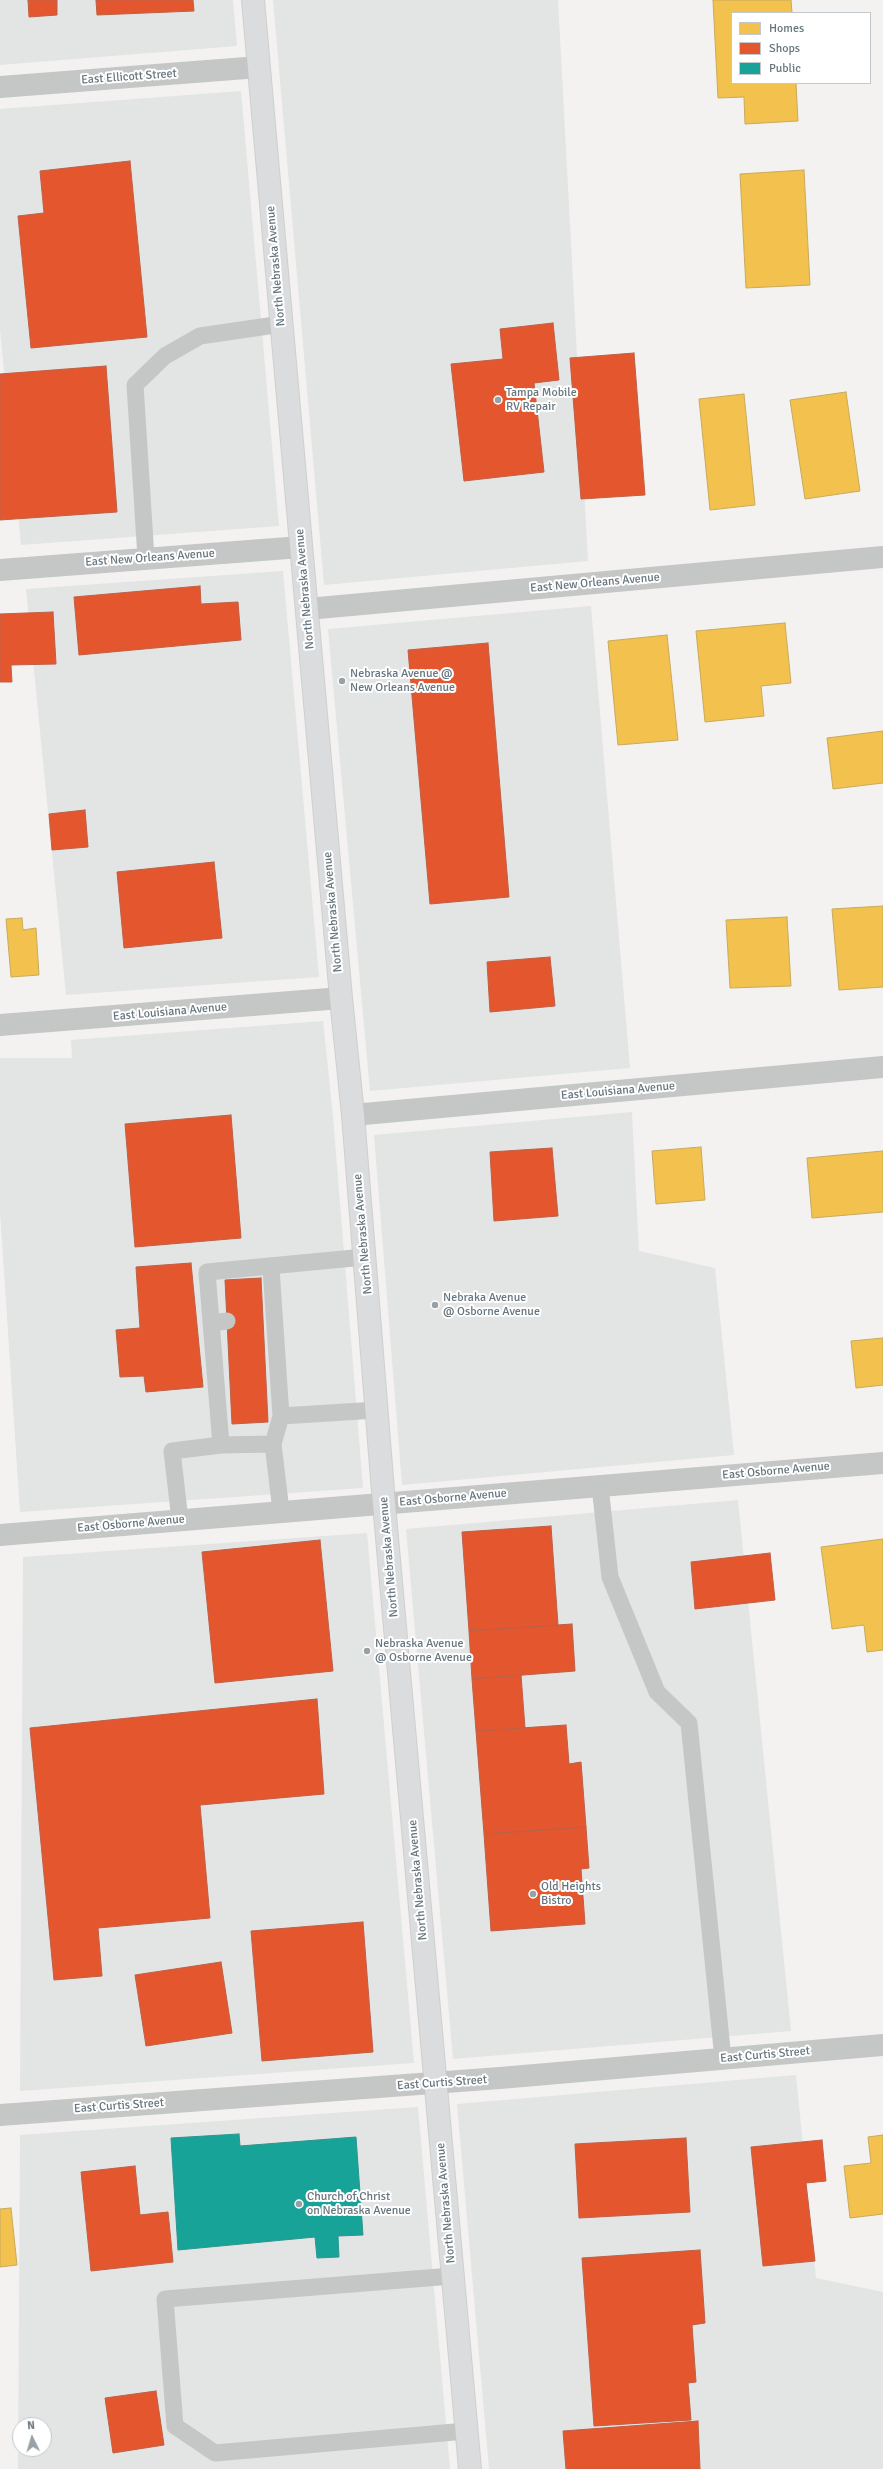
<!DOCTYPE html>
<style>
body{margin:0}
#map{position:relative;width:883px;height:2469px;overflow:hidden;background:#f3f2f1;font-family:Signika,sans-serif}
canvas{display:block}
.legend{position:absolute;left:731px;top:12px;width:140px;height:72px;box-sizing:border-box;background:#fff;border:1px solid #c2c8cb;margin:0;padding:5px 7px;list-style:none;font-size:12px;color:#66757e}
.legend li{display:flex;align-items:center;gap:8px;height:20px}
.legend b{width:20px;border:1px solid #c2c8cb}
.north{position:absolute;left:12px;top:2417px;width:40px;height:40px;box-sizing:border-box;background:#fff;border:1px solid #c2c8cb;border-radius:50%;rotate:355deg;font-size:11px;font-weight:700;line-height:16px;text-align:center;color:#66757e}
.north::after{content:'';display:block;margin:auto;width:14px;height:18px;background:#97a1a6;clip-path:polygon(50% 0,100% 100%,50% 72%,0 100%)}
</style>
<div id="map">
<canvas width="883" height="2469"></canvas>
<ul class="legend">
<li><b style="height:11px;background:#f2c14e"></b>Homes</li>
<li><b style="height:11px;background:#e4572e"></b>Shops</li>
<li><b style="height:11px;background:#17a398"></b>Public</li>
</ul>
<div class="north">N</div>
</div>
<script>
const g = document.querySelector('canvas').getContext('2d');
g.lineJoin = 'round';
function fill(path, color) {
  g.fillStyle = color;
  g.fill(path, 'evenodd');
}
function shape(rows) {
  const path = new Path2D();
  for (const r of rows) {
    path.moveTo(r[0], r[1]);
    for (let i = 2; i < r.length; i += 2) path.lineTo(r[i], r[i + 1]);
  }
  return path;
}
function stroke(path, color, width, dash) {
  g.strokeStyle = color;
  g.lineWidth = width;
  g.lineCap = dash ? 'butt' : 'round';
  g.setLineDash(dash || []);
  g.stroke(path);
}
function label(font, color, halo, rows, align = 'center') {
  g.font = font + ' Signika,sans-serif';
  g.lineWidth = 4;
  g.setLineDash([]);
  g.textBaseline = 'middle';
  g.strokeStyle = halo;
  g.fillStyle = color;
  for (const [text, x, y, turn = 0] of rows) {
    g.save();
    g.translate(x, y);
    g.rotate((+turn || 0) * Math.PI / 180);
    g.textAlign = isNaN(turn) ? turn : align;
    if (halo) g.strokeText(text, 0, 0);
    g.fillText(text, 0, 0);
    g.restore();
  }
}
fill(shape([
 [0,0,233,0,237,46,0,65],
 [273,0,558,0,588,561,324,585],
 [241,91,279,526,21,545,0,330,0,109],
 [283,571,319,977,66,995,26,589],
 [591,606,630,1068,370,1091,328,629],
 [323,1021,333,1116,363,1488,20,1512,0,1212,0,1058,72,1058,71,1040],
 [632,1112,639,1251,715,1268,734,1455,402,1485,374,1135],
 [738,1500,791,2031,453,2059,406,1529],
 [367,1533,414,2063,20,2091,23,1557],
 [796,2075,816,2278,883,2292,883,2469,489,2469,457,2104],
 [418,2107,450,2469,18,2469,20,2135],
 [20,2425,44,2425,44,2449,20,2449]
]), '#e3e4e4');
const homes = shape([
 [713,0,791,0,792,13,732,13,732,83,796,83,798,121,745,124,744,97,718,98,713,0],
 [804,170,810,285,746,288,740,174,804,170],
 [846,392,860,491,805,499,790,400,846,392],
 [744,394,755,505,710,510,699,399,744,394],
 [785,623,791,683,761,686,764,716,705,722,696,631,785,623],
 [667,635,678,740,618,745,608,641,667,635],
 [883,731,883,783,833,789,827,738,883,731],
 [883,906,883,987,839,990,832,909,883,906],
 [787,917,791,986,730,988,726,920,787,917],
 [22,918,23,930,36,928,39,975,11,977,6,919,22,918],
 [701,1147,705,1200,656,1204,652,1151,701,1147],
 [883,1151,883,1212,812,1218,807,1158,883,1151],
 [883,1338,883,1385,856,1388,851,1341,883,1338],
 [883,1539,883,1650,867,1652,864,1625,832,1629,821,1547,883,1539],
 [883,2135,883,2214,850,2218,844,2166,871,2163,868,2137,883,2135],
 [11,2208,17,2265,0,2267,0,2209,11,2208]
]);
fill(homes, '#f2c14e');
stroke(homes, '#c8aa5c', 1);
const shops = shape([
 [28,0,57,0,57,15,29,17,28,0],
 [96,0,193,0,194,11,97,15,96,0],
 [130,161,147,337,31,348,18,216,44,213,40,171,130,161],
 [553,323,559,380,534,383,544,472,464,481,451,364,503,359,500,329,553,323],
 [634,353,645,495,581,499,570,358,634,353],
 [106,366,117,512,0,520,0,374,106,366],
 [200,586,201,604,238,602,241,640,79,655,74,597,200,586],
 [53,612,56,664,11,665,12,682,0,682,0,614,53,612],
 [488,643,509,897,430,904,408,650,488,643],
 [85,810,88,847,52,850,49,814,85,810],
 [214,862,222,938,124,948,117,872,214,862],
 [550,957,555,1006,490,1012,487,962,550,957],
 [231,1115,241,1238,135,1247,125,1124,231,1115],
 [552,1148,558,1216,494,1221,490,1152,552,1148],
 [191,1263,203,1387,146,1392,144,1376,120,1377,116,1330,140,1328,136,1267,191,1263],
 [261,1278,268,1422,232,1424,225,1280,261,1278],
 [551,1526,558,1625,469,1631,462,1532,551,1526],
 [320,1540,333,1671,215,1683,202,1552,320,1540],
 [770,1553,775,1600,695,1609,691,1562,770,1553],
 [572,1624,575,1671,472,1679,469,1631,572,1624],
 [521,1675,525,1728,476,1731,472,1679,521,1675],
 [317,1699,324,1794,200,1805,210,1918,98,1928,102,1976,54,1980,30,1728,317,1699],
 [566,1725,569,1764,581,1762,586,1827,484,1834,476,1731,566,1725],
 [586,1827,589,1868,581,1869,585,1924,491,1931,484,1834,586,1827],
 [363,1922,373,2052,262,2061,251,1931,363,1922],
 [221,1962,232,2033,146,2046,135,1975,221,1962],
 [686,2138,690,2212,579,2218,575,2144,686,2138],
 [822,2140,826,2181,806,2183,815,2261,763,2266,751,2147,822,2140],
 [135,2166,140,2215,168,2212,173,2262,91,2271,81,2172,135,2166],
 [700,2250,705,2323,692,2325,696,2382,688,2383,691,2420,594,2426,582,2258,700,2250],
 [156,2391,164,2445,113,2453,105,2398,156,2391],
 [698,2421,700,2469,566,2469,563,2431,698,2421]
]);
fill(shops, '#e4572e');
stroke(shops, '#be6046', 1);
const public = shape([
 [239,2134,240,2146,356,2137,363,2235,338,2236,339,2257,317,2258,315,2237,178,2250,171,2138,239,2134]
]);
fill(public, '#17a398');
stroke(public, '#2f9590', 1);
const primary = shape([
 [253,0,341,998,353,1115,384,1504,470,2469]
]);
stroke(primary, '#cfcfcf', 24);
stroke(shape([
 [146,558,135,385,165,356,200,336,282,324],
 [271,1268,281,1416,377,1410],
 [211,1323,227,1321],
 [221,1445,273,1444],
 [600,1486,610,1577,657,1692,689,1723,723,2059],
 [281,1511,273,1444,281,1416],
 [180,1520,172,1451,221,1445,207,1272,364,1257],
 [452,2276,165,2299,175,2426,215,2453,466,2431]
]), '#c5c7c7', 17);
stroke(shape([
 [0,87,259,67],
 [0,570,301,547],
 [307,609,883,557],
 [0,1025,341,998],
 [353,1115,883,1067],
 [0,2115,500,2078,883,2045]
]), '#c5c7c7', 22);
stroke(shape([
 [0,1535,883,1463]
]), '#c5c7c7', 22);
stroke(primary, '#dbdcdd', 22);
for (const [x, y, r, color] of [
 [498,400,4,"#97a1a6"],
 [342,681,4,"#97a1a6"],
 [435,1305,4,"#97a1a6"],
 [367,1651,4,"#97a1a6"],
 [533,1894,4,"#97a1a6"],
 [299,2204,4,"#97a1a6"]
]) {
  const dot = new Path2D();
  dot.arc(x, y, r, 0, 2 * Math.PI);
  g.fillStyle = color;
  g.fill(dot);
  stroke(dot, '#fff', 1.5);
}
label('12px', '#66757e', '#fff', [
 ["East Ellicott Street",129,77,-4],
 ["North Nebraska Avenue",276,266,-95],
 ["East New Orleans Avenue",150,558,-4],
 ["East New Orleans Avenue",595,583,-5],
 ["North Nebraska Avenue",305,589,-95],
 ["North Nebraska Avenue",333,912,-95],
 ["East Louisiana Avenue",170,1012,-5],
 ["East Louisiana Avenue",618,1091,-5],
 ["North Nebraska Avenue",363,1234,-95],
 ["East Osborne Avenue",776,1471,-5],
 ["East Osborne Avenue",453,1498,-5],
 ["East Osborne Avenue",131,1524,-5],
 ["North Nebraska Avenue",389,1557,-95],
 ["North Nebraska Avenue",418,1880,-95],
 ["East Curtis Street",765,2055,-5],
 ["East Curtis Street",442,2083,-4],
 ["East Curtis Street",119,2106,-4],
 ["North Nebraska Avenue",446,2203,-95]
]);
label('12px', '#66757e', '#fff', [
 ["Tampa Mobile",506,393],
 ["RV Repair",506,407],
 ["Nebraska Avenue @",350,674],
 ["New Orleans Avenue",350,688],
 ["Nebraka Avenue",443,1298],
 ["@ Osborne Avenue",443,1312],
 ["Nebraska Avenue",375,1644],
 ["@ Osborne Avenue",375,1658],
 ["Old Heights",541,1887],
 ["Bistro",541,1901],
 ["Church of Christ",307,2197],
 ["on Nebraska Avenue",307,2211]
], 'left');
</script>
